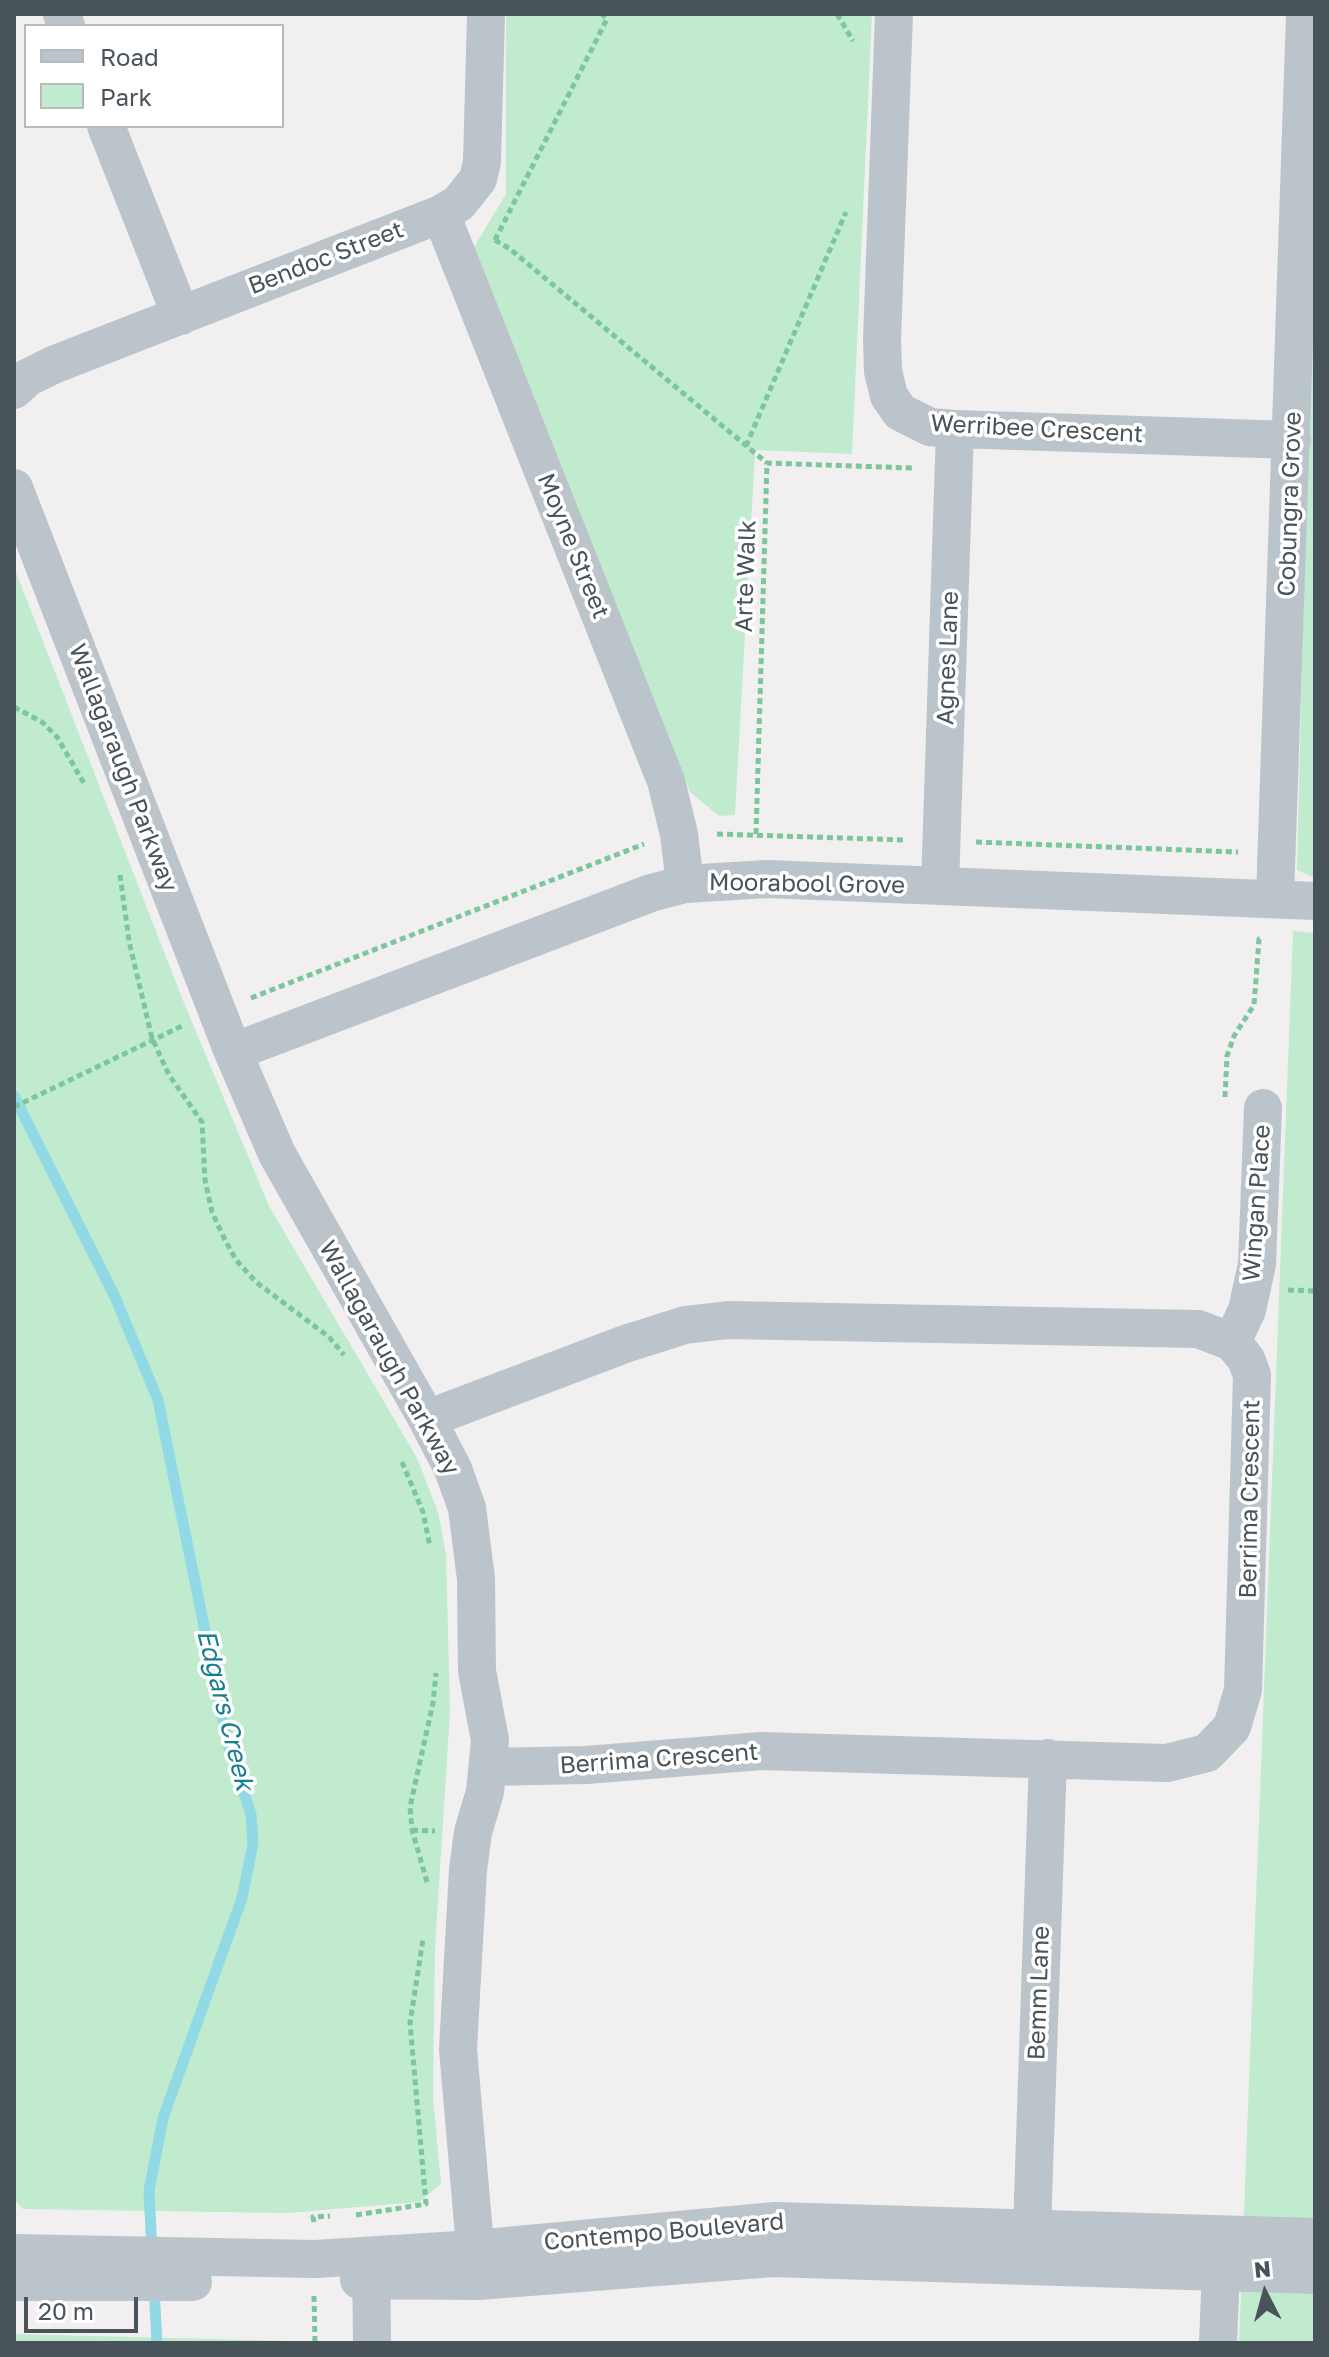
<!DOCTYPE html>
<style>
body{margin:0}
#map{position:relative;width:1329px;height:2357px;overflow:hidden;background:#f1efef;font-family:"Golos Text",sans-serif}
canvas{display:block}
.frame{position:absolute;inset:0;border:16px solid #48535a;pointer-events:none}
.legend{position:absolute;left:24px;top:24px;width:260px;height:104px;box-sizing:border-box;background:#fff;border:2px solid #b6babd;margin:0;padding:10px 14px;list-style:none;font-size:24px;color:#48535a}
.legend li{display:flex;align-items:center;gap:16px;height:40px}
.legend b{width:40px;border:2px solid #b6babd}
.north{position:absolute;left:1225px;top:2253px;width:80px;height:80px;-webkit-text-stroke:6px #fff;paint-order:stroke;rotate:354deg;font-size:22px;font-weight:700;line-height:32px;text-align:center;color:#48535a}
.north::after{content:'';display:block;margin:auto;width:28px;height:36px;background:#48535a;clip-path:polygon(50% 0,100% 100%,50% 72%,0 100%)}
.scale{position:absolute;left:24px;top:2297px;width:114px;height:36px;box-sizing:border-box;border:4px solid #48535a;border-top:0;padding-left:10px;font-size:24px;line-height:28px;white-space:nowrap;color:#48535a;-webkit-text-stroke:6px #fff;paint-order:stroke}
</style>
<div id="map">
<canvas width="1329" height="2357"></canvas>
<div class="frame"></div>
<ul class="legend">
<li><b style="height:10px;background:#bbc4ca"></b>Road</li>
<li><b style="height:22px;background:#c0ebce"></b>Park</li>
</ul>
<div class="north">N</div>
<div class="scale">20 m</div>
</div>
<script>
const g = document.querySelector('canvas').getContext('2d');
g.lineJoin = 'round';
function fill(path, color) {
  g.fillStyle = color;
  g.fill(path, 'evenodd');
}
function shape(rows) {
  const path = new Path2D();
  for (const r of rows) {
    path.moveTo(r[0], r[1]);
    for (let i = 2; i < r.length; i += 2) path.lineTo(r[i], r[i + 1]);
  }
  return path;
}
function stroke(path, color, width, dash) {
  g.strokeStyle = color;
  g.lineWidth = width;
  g.lineCap = dash ? 'butt' : 'round';
  g.setLineDash(dash || []);
  g.stroke(path);
}
function label(font, color, halo, rows, align = 'center') {
  g.font = font + ' "Golos Text",sans-serif';
  g.lineWidth = 7;
  g.setLineDash([]);
  g.textBaseline = 'middle';
  g.strokeStyle = halo;
  g.fillStyle = color;
  for (const [text, x, y, turn = 0] of rows) {
    g.save();
    g.translate(x, y);
    g.rotate((+turn || 0) * Math.PI / 180);
    g.textAlign = isNaN(turn) ? turn : align;
    if (halo) g.strokeText(text, 0, 0);
    g.fillText(text, 0, 0);
    g.restore();
  }
}
fill(shape([
 [506,14,872,14,852,454,755,450,735,815,719,816,690,792,474,247,506,194],
 [1315,104,1315,878,1297,870],
 [14,567,184,1003,269,1206,417,1458,438,1512,446,1554,450,1711,435,1948,433,2097,441,2184,419,2202,286,2213,23,2209,14,2200],
 [1293,931,1315,933,1315,2343,1239,2343],
 [14,2334,330,2342,331,2343,14,2343]
]), '#c0ebce');
stroke(shape([
 [14,1096,115,1297,158,1400,229,1749,251,1814,253,1844,242,1898,163,2118,149,2191,152,2252],
 [154,2289,157,2343]
]), '#91d9e4', 11);
stroke(shape([
 [837,14,853,41],
 [495,240,510,249,767,463],
 [495,240,607,19,602,14],
 [746,446,846,212],
 [14,707,42,722,57,737,85,785],
 [717,834,906,840],
 [756,834,767,463,912,468],
 [976,842,1238,852],
 [120,875,129,941,152,1038,169,1075,202,1122,205,1180,212,1212,224,1238,236,1260,256,1282,329,1337,344,1355],
 [251,998,644,844],
 [1225,1097,1227,1056,1234,1036,1254,1005,1259,939,1263,939],
 [14,1107,182,1026],
 [1288,1290,1315,1291],
 [402,1462,423,1512,430,1547],
 [412,1830,435,1831],
 [427,1882,412,1830,410,1807,433,1703,436,1673],
 [356,2215,426,2204,410,2023,423,1939],
 [314,2222,313,2217,330,2216],
 [314,2296,315,2343]
]), '#7bc69c', 5, [6, 4]);
stroke(shape([
 [62,14,66,26],
 [894,14,882,339,883,371,889,396,900,412,930,427,955,429,1292,440],
 [106,126,181,316],
 [441,214,666,781,679,834,685,884],
 [14,390,27,378,53,365,441,214,459,203,478,179,482,162,486,14],
 [14,488,233,1052,277,1154,427,1419,453,1469,467,1508,476,1579,477,1671,490,1740,485,1792,473,1832,468,1870,458,2049,478,2281],
 [940,886,955,429],
 [1275,897,1305,14],
 [233,1052,651,893,685,884,767,879,1315,901],
 [1232,1342,1247,1310,1257,1264,1263,1108],
 [427,1419,625,1344,685,1325,728,1320,1198,1329,1232,1342,1246,1359,1252,1375,1243,1690,1232,1727,1207,1753,1167,1763,761,1751,586,1765,488,1767],
 [1032,2228,1048,1758],
 [14,2253,315,2259,475,2249,775,2221,1315,2237],
 [371,2257,372,2343],
 [359,2280,478,2281,773,2258,1315,2275],
 [14,2282,193,2282],
 [1218,2343,1222,2245]
]), '#bbc4ca', 38);
label('24px', '#48535a', '#fff', [
 ["Bendoc Street",326,258,-21],
 ["Werribee Crescent",1037,429,3],
 ["Cobungra Grove",1290,504,-88],
 ["Moyne Street",573,546,68],
 ["Arte Walk",746,576,-88],
 ["Agnes Lane",948,658,-88],
 ["Wallagaraugh Parkway",123,768,69],
 ["Moorabool Grove",807,884,1],
 ["Wingan Place",1257,1203,-86],
 ["Wallagaraugh Parkway",389,1358,61],
 ["Berrima Crescent",1250,1499,-89],
 ["Berrima Crescent",659,1759,-4],
 ["Bemm Lane",1039,1993,-88],
 ["Contempo Boulevard",664,2232,-5]
]);
label('italic 26px', '#177f8f', '#fff', [
 ["Edgars Creek",225,1710,76]
]);
</script>
